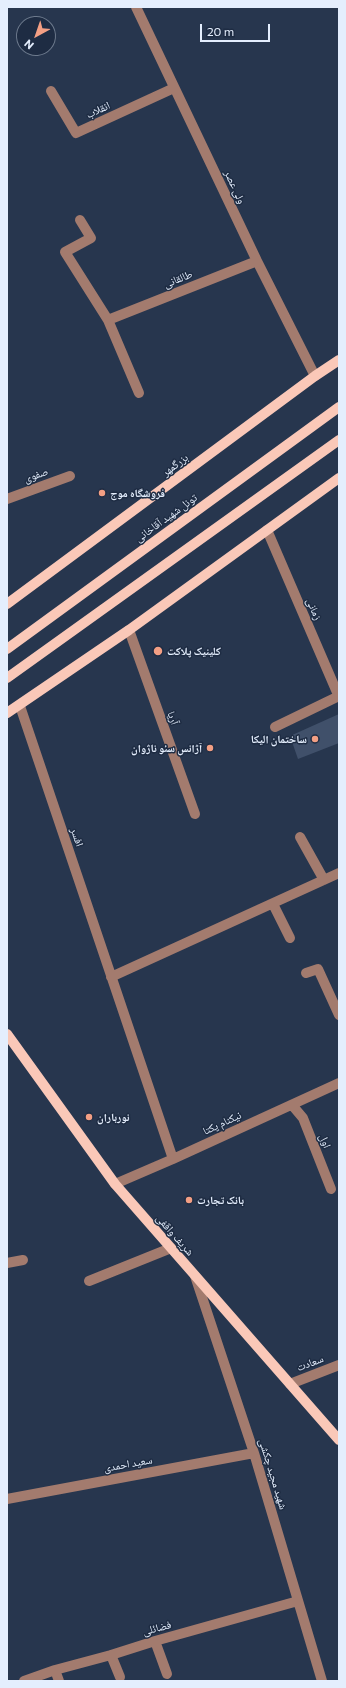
<!DOCTYPE html>
<meta charset="utf-8">
<style>
body{margin:0}
#map{position:relative;width:346px;height:1688px;overflow:hidden;background:#27364e;font-family:Commissioner,sans-serif}
canvas{display:block}
.frame{position:absolute;inset:0;border:8px solid #e4eefd;pointer-events:none}
.north{position:absolute;left:16px;top:16px;width:40px;height:40px;box-sizing:border-box;background:#1e2c43;border:1px solid #6d7a8d;border-radius:50%;rotate:220deg;font-size:11px;font-weight:700;line-height:16px;text-align:center;color:#e4eefd}
.north::after{content:'';display:block;margin:auto;width:14px;height:18px;background:#f39f84;clip-path:polygon(50% 0,100% 100%,50% 72%,0 100%)}
.scale{position:absolute;left:200px;top:24px;width:70px;height:18px;box-sizing:border-box;border:2px solid #e4eefd;border-top:0;padding-left:5px;font-size:12px;line-height:14px;white-space:nowrap;color:#e4eefd;-webkit-text-stroke:3px #1e2c43;paint-order:stroke}
</style>
<div id="map">
<canvas width="346" height="1688"></canvas>
<div class="frame"></div>
<div class="north">N</div>
<div class="scale">20 m</div>
</div>
<script>
const g = document.querySelector('canvas').getContext('2d');
g.lineJoin = 'round';
function fill(path, color) {
  g.fillStyle = color;
  g.fill(path, 'evenodd');
}
function shape(rows) {
  const path = new Path2D();
  for (const r of rows) {
    path.moveTo(r[0], r[1]);
    for (let i = 2; i < r.length; i += 2) path.lineTo(r[i], r[i + 1]);
  }
  return path;
}
function stroke(path, color, width, dash) {
  g.strokeStyle = color;
  g.lineWidth = width;
  g.lineCap = dash ? 'butt' : 'round';
  g.setLineDash(dash || []);
  g.stroke(path);
}
function label(font, color, halo, rows, align = 'center') {
  g.font = font + ' Commissioner,"Noto Naskh Arabic",sans-serif';
  g.lineWidth = 3;
  g.setLineDash([]);
  g.textBaseline = 'middle';
  g.strokeStyle = halo;
  g.fillStyle = color;
  for (const [text, x, y, turn = 0] of rows) {
    g.save();
    g.translate(x, y);
    g.rotate((+turn || 0) * Math.PI / 180);
    g.textAlign = isNaN(turn) ? turn : align;
    if (halo) g.strokeText(text, 0, 0);
    g.fillText(text, 0, 0);
    g.restore();
  }
}
fill(shape([
 [339,714,339,743,298,759,290,736]
]), '#40506a');
stroke(shape([
 [136,7,257,261,315,376],
 [51,91,76,133,174,88],
 [80,220,91,238,65,252,108,320,139,393],
 [108,320,257,261],
 [7,499,70,476],
 [267,530,339,697],
 [129,630,195,814],
 [20,706,173,1159],
 [275,727,339,696],
 [300,837,324,880],
 [273,904,290,938],
 [306,973,318,969,339,1015],
 [111,977,339,873],
 [292,1105,303,1118,331,1189],
 [115,1184,173,1159,339,1083],
 [7,1263,23,1260],
 [195,1276,254,1453,322,1681],
 [89,1281,171,1248],
 [290,1384,339,1365],
 [7,1499,254,1453],
 [155,1641,167,1674],
 [111,1655,120,1677],
 [55,1670,59,1681],
 [24,1681,55,1670,111,1655,155,1641,298,1601]
]), '#a37b6e', 10);
stroke(shape([
 [7,604,315,376,339,360],
 [7,649,339,407],
 [7,678,339,440],
 [7,713,129,630,339,478],
 [7,1034,115,1184,339,1440]
]), '#fac8b8', 10);
for (const [x, y, r, color] of [
 [102,493,4,"#f39f84"],
 [158,651,5,"#f39f84"],
 [315,739,4,"#f39f84"],
 [210,748,4,"#f39f84"],
 [89,1117,4,"#f39f84"],
 [189,1200,4,"#f39f84"]
]) {
  const dot = new Path2D();
  dot.arc(x, y, r, 0, 2 * Math.PI);
  g.fillStyle = color;
  g.fill(dot);
  stroke(dot, '#1e2c43', 1.5);
}
label('11px', '#e4eefd', '#1e2c43', [
 ["انقلاب",98,110,-25],
 ["ولی عصر",235,187,65],
 ["طالقانی",178,279,-22],
 ["بزرگمهر",175,465,-37],
 ["صفوی",36,475,-20],
 ["تونل شهید آقاخانی",166,518,-36],
 ["زمانی",314,609,67],
 ["آریا",173,718,70],
 ["افسر",77,837,71],
 ["نیکنام یکتا",222,1123,-25],
 ["اول",325,1141,68],
 ["شریف واقفی",175,1235,49],
 ["سعادت",310,1363,-21],
 ["سعید احمدی",128,1464,-10],
 ["شهید مجید چکشی",273,1474,73],
 ["فضائلی",157,1628,-15]
]);
label('bold 11px', '#e4eefd', '#1e2c43', [
 ["فروشگاه موج",110,493],
 ["کلینیک پلاکت",167,651],
 ["ساختمان الیکا",307,739,"right"],
 ["آژانس سئو ناژوان",202,748,"right"],
 ["نورباران",97,1117],
 ["بانک تجارت",197,1200]
], 'left');
</script>
